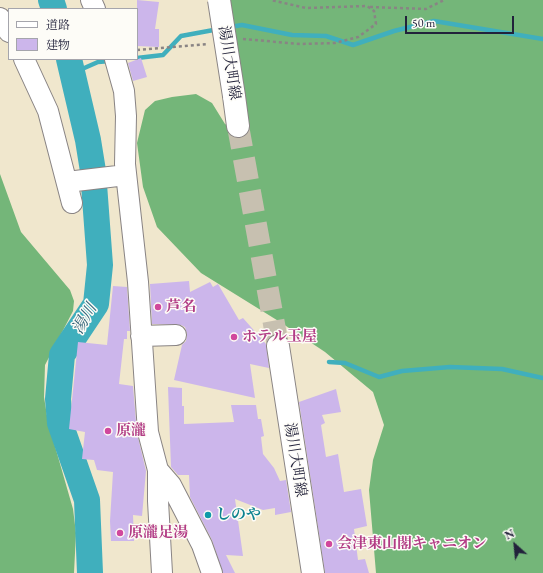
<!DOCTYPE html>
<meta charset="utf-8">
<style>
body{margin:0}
#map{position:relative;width:543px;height:573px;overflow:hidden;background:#f0e7cd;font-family:"EB Garamond","Noto Serif JP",serif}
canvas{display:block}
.legend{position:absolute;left:8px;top:8px;width:130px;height:52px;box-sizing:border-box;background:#fdfcf7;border:1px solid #a5a5ac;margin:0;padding:5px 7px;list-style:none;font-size:12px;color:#22223b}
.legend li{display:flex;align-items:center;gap:8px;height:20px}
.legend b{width:20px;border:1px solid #a5a5ac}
.north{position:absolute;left:495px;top:525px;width:40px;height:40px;-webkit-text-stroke:3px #fdfcf7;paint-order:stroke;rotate:333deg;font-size:11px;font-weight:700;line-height:16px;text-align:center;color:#22223b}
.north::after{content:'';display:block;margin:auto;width:14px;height:18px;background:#22223b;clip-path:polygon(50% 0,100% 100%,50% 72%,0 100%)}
.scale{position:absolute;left:405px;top:16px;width:109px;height:18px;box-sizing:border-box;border:2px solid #22223b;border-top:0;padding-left:5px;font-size:12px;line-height:14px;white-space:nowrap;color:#22223b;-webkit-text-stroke:3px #fdfcf7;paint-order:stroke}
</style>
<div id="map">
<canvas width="543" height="573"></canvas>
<ul class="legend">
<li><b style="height:5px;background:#fff"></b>道路</li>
<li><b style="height:11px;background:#ccb6eb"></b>建物</li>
</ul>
<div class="north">N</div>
<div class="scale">50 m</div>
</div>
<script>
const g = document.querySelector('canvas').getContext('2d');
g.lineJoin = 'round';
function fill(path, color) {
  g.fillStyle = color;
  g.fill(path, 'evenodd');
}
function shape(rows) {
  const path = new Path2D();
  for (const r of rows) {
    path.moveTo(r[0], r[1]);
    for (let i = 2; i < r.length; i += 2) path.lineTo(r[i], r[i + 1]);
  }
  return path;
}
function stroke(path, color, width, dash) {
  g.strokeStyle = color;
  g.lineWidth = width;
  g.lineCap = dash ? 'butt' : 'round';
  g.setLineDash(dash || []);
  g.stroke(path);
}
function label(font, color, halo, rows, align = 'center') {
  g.font = font + ' "EB Garamond","Noto Serif JP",serif';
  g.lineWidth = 3;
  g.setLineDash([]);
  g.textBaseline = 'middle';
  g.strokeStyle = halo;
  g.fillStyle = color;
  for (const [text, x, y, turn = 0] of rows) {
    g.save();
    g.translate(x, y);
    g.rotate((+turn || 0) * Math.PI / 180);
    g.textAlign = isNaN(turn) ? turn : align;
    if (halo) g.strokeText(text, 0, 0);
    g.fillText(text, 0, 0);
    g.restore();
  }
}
fill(shape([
 [227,0,543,0,543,573,376,573,369,490,373,460,384,425,373,392,325,352,280,322,201,273,157,227,143,187,137,143,145,110,155,101,172,97,196,94,212,103,225,124,237,130,247,124,246,98],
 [0,174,21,232,70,290,74,301,73,311,45,365,44,397,48,422,73,509,76,533,74,573,0,573]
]), '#74b679');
stroke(shape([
 [230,27,242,25,292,35,326,36,353,45,394,31,434,21,543,39],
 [137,58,163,55,181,36,219,29],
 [73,73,98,62,110,61],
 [329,362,345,363,379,377,402,371,450,367,502,369,543,378]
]), '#40afbd', 4.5);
stroke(shape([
 [51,0,54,9],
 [69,59,88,140,93,171,100,265,96,304,62,355,58,399,60,423,87,500,90,573]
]), '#40afbd', 26);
fill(shape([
 [137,0,159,2,155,29,159,29,159,47,137,46],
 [141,58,147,77,133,81,128,63],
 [189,281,190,292,210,282,213,287,218,284,239,320,243,318,266,344,269,368,250,364,255,398,174,380,182,345,186,341,187,334,185,327,181,325,152,324,150,284],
 [113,286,127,287,130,331,127,331,127,339,124,339,119,384,133,386,137,433,146,471,142,516,133,515,134,541,111,541,110,521,113,472,97,470,94,460,82,459,85,432,69,429,78,342,107,345],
 [168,387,182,388,182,406,184,406,184,424,234,422,231,405,256,405,258,419,261,419,264,436,261,437,263,454,274,468,280,481,286,480,291,512,275,515,275,508,263,510,235,499,243,556,226,555,235,573,223,573,212,540,190,497,189,475,178,475,171,467],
 [336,389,341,412,322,415,325,423,321,425,326,457,338,454,344,492,361,489,367,526,354,529,358,560,365,559,369,573,325,573,299,402]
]), '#ccb6eb');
stroke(shape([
 [238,126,278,346]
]), '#c7c0b0', 22, [22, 11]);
const minor = shape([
 [91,0,95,9],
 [0,18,9,32],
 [24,59,48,111,72,203],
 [115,59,124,91,126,116,125,164,138,282,148,432,158,470,171,485,202,545,212,573],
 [67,182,126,175],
 [141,336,176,335],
 [158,470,158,501,162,573]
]);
const major = shape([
 [234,96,238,126],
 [278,346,313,573]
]);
stroke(minor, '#898484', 22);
stroke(major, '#898484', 24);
stroke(shape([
 [370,7,426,9,444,0],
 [243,39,300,44,335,43,358,37,376,24,374,11,367,6,306,8,271,0],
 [137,50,208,44]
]), '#898484', 2.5, [3, 3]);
stroke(minor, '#fff', 20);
stroke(major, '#fff', 22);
const majorBridge = shape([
 [219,0,234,96]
]);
stroke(majorBridge, '#898484', 24, []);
stroke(majorBridge, '#fff', 22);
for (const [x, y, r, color] of [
 [158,307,4,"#d1479c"],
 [234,337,4,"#d1479c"],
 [108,431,4,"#d1479c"],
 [208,515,4,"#0f9aa8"],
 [120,533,4,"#d1479c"],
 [329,544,4,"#d1479c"]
]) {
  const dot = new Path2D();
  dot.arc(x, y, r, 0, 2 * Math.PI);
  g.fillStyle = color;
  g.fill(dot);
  stroke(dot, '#fdfcf7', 1.5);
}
label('15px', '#22223b', '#fdfcf7', [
 ["湯川大町線",229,63,81],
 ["湯川大町線",295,460,81]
]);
label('bold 15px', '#b23c85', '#fdfcf7', [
 ["芦名",166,307],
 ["ホテル玉屋",242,337],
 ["原瀧",116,431],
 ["原瀧足湯",128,533],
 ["会津東山閣キャニオン",337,544]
], 'left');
label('bold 15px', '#0d838f', '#fdfcf7', [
 ["しのや",216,515]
], 'left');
label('italic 16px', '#306176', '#fdfcf7', [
 ["湯川",85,319,-60]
]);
</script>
